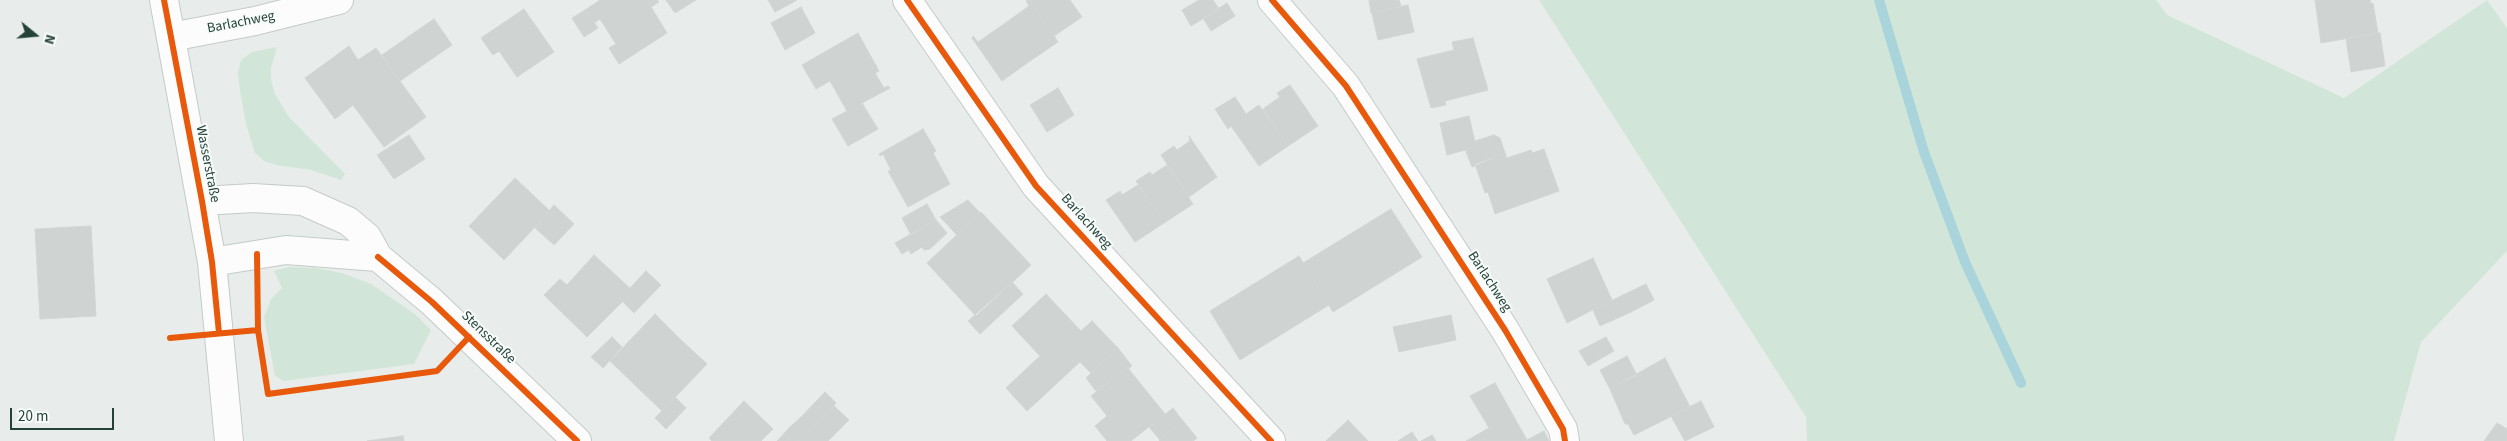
<!DOCTYPE html>
<meta charset="utf-8">
<style>
body{margin:0}
#map{position:relative;width:2507px;height:441px;overflow:hidden;background:#e8edeb;font-family:"Source Sans 3",sans-serif}
canvas{display:block}
.north{position:absolute;left:10px;top:10px;width:50px;height:50px;-webkit-text-stroke:4px #f7fbf9;paint-order:stroke;rotate:107deg;font-size:14px;font-weight:700;line-height:20px;text-align:center;color:#24423a}
.north::after{content:'';display:block;margin:auto;width:18px;height:22px;background:#24423a;clip-path:polygon(50% 0,100% 100%,50% 72%,0 100%)}
.scale{position:absolute;left:10px;top:408px;width:104px;height:22px;box-sizing:border-box;border:2px solid #24423a;border-top:0;padding-left:6px;font-size:15px;line-height:18px;white-space:nowrap;color:#24423a;-webkit-text-stroke:4px #f7fbf9;paint-order:stroke}
</style>
<div id="map">
<canvas width="2507" height="441"></canvas>
<div class="north">N</div>
<div class="scale">20 m</div>
</div>
<script>
const g = document.querySelector('canvas').getContext('2d');
g.lineJoin = 'round';
function fill(path, color) {
  g.fillStyle = color;
  g.fill(path, 'evenodd');
}
function shape(rows) {
  const path = new Path2D();
  for (const r of rows) {
    path.moveTo(r[0], r[1]);
    for (let i = 2; i < r.length; i += 2) path.lineTo(r[i], r[i + 1]);
  }
  return path;
}
function stroke(path, color, width, dash) {
  g.strokeStyle = color;
  g.lineWidth = width;
  g.lineCap = dash ? 'butt' : 'round';
  g.setLineDash(dash || []);
  g.stroke(path);
}
function label(font, color, halo, rows, align = 'center') {
  g.font = font + ' "Source Sans 3",sans-serif';
  g.lineWidth = 4;
  g.setLineDash([]);
  g.textBaseline = 'middle';
  g.strokeStyle = halo;
  g.fillStyle = color;
  for (const [text, x, y, turn = 0] of rows) {
    g.save();
    g.translate(x, y);
    g.rotate((+turn || 0) * Math.PI / 180);
    g.textAlign = isNaN(turn) ? turn : align;
    if (halo) g.strokeText(text, 0, 0);
    g.fillText(text, 0, 0);
    g.restore();
  }
}
fill(shape([
 [1539,0,2156,0,2167,15,2344,98,2487,0,2507,28,2507,251,2421,342,2394,441,1807,441,1806,417],
 [277,47,271,68,271,80,275,94,289,117,345,174,341,180,311,170,276,165,264,161,255,153,246,124,240,91,238,73,241,60,252,52],
 [289,267,315,268,342,273,371,284,415,314,431,330,414,364,284,381,275,376,264,317,271,299,282,288,274,271]
]), '#d1e6d8');
stroke(shape([
 [1879,0,1924,152,1965,262,2021,383]
]), '#a9d4db', 10);
const building = shape([
 [600,0,657,0,659,2,651,7,667,33,619,64,609,48,616,44,600,19,594,23,585,10,600,0],
 [666,0,696,0,675,13,666,0],
 [768,0,797,0,775,12,768,0],
 [1030,0,1058,42,1030,61,1004,24,1029,6,1026,1,1030,0],
 [1030,0,1070,0,1082,17,1054,36,1030,0],
 [1199,0,1213,0,1219,9,1191,26,1182,10,1199,0],
 [1369,0,1399,0,1401,6,1371,13,1369,0],
 [2315,0,2370,0,2371,4,2373,3,2378,33,2321,43,2315,0],
 [1227,3,1235,16,1211,31,1203,18,1227,3],
 [1408,5,1414,32,1378,40,1372,13,1408,5],
 [801,7,815,33,785,50,771,23,801,7],
 [524,9,554,52,517,77,499,51,493,55,481,38,524,9],
 [585,10,598,28,584,37,572,18,585,10],
 [434,19,452,45,436,56,418,30,434,19],
 [1004,24,1030,61,1002,81,972,38,973,36,978,42,1004,24],
 [418,30,436,56,400,81,382,55,418,30],
 [858,33,879,71,875,73,884,88,888,86,890,88,847,111,830,81,816,89,802,65,858,33],
 [2380,33,2385,66,2351,72,2346,39,2380,33],
 [1473,38,1488,90,1445,101,1446,105,1431,108,1417,59,1454,50,1452,42,1473,38],
 [349,46,358,60,376,48,426,117,384,147,353,105,335,119,305,78,349,46],
 [1290,85,1318,126,1288,146,1263,109,1280,97,1277,93,1290,85],
 [1058,88,1074,115,1047,132,1030,105,1058,88],
 [1235,97,1246,114,1259,105,1288,146,1259,166,1231,126,1228,129,1215,109,1235,97],
 [862,103,878,129,848,146,832,119,862,103],
 [1469,116,1476,147,1447,155,1440,123,1469,116],
 [923,129,936,151,933,153,950,184,908,207,888,171,891,170,883,154,880,156,879,154,923,129],
 [409,135,425,159,394,179,377,155,409,135],
 [1494,135,1500,138,1505,153,1472,167,1465,149,1476,147,1475,141,1494,135],
 [1189,136,1217,177,1189,197,1161,155,1174,146,1177,150,1190,141,1189,136],
 [1544,149,1559,191,1495,214,1488,192,1485,193,1475,164,1505,153,1507,158,1531,150,1532,153,1544,149],
 [1167,165,1193,204,1164,223,1136,181,1150,172,1152,175,1167,165],
 [515,178,550,211,504,260,469,226,515,178],
 [1138,185,1164,223,1135,242,1106,200,1120,191,1122,195,1138,185],
 [968,200,980,213,957,235,940,217,968,200],
 [927,204,936,220,911,235,902,218,927,204],
 [554,205,574,224,554,245,535,228,554,205],
 [1391,209,1422,257,1333,312,1303,263,1391,209],
 [981,212,1031,265,976,316,927,263,981,212],
 [936,220,947,233,930,249,924,250,922,247,911,254,909,250,902,254,895,243,936,220],
 [91,226,96,316,40,319,35,229,91,226],
 [594,255,633,291,587,337,544,295,560,279,567,285,594,255],
 [1299,256,1329,305,1240,360,1210,311,1299,256],
 [1593,258,1612,300,1567,323,1547,279,1593,258],
 [646,271,661,285,634,313,623,302,633,291,630,288,646,271],
 [1012,282,1023,294,980,334,968,321,1012,282],
 [1646,284,1654,300,1631,312,1623,295,1646,284],
 [1046,294,1096,347,1027,411,1006,388,1040,356,1012,326,1046,294],
 [1623,295,1631,312,1600,326,1593,310,1623,295],
 [655,314,680,339,636,386,610,361,655,314],
 [1451,315,1456,340,1399,352,1393,327,1451,315],
 [1092,321,1118,348,1091,373,1080,362,1096,347,1081,331,1092,321],
 [612,337,622,347,603,368,591,357,612,337],
 [1606,337,1614,351,1588,366,1579,351,1606,337],
 [680,339,707,364,662,411,636,386,680,339],
 [1118,348,1132,366,1128,369,1127,367,1096,391,1086,378,1118,348],
 [1627,356,1637,375,1610,389,1600,370,1627,356],
 [1665,358,1690,407,1634,435,1628,424,1625,424,1610,389,1665,358],
 [1127,367,1165,414,1131,441,1107,441,1095,426,1107,416,1091,396,1127,367],
 [1495,383,1527,440,1526,441,1466,441,1489,428,1470,396,1495,383],
 [825,392,836,403,812,429,800,418,825,392],
 [675,397,686,408,666,429,655,418,675,397],
 [744,401,773,429,761,441,712,441,709,438,744,401],
 [1701,401,1714,427,1685,441,1671,416,1701,401],
 [834,406,849,420,828,441,799,441,834,406],
 [1173,408,1183,421,1160,440,1149,427,1173,408],
 [800,418,812,429,802,438,790,427,800,418],
 [1348,420,1368,441,1326,441,1348,420],
 [1183,421,1197,438,1193,441,1159,441,1183,421],
 [2497,423,2507,429,2507,441,2484,441,2497,423],
 [790,427,802,438,799,441,777,441,790,427],
 [1544,431,1549,441,1527,441,1527,440,1544,431],
 [1412,432,1418,441,1398,441,1412,432],
 [1432,435,1436,441,1421,441,1432,435],
 [403,436,404,441,367,441,403,436]
]);
fill(building, '#cfd4d2');
stroke(building, '#d1d6d4', 1);
const street = shape([
 [907,0,1036,186,1271,441],
 [1272,0,1346,86,1505,330,1563,429,1565,441],
 [171,37,255,21,339,0]
]);
const secondary = shape([
 [164,0,212,262,229,441],
 [202,201,253,198,303,201,348,221,367,237,378,257,432,302,577,441],
 [212,262,286,250,378,257]
]);
stroke(street, '#c5cac8', 30);
stroke(secondary, '#c3cbc8', 30);
stroke(street, '#fcfcfc', 28);
stroke(secondary, '#fcfcfc', 28);
stroke(shape([
 [164,0,202,201,212,262,219,333],
 [907,0,1036,186,1271,441],
 [1272,0,1346,86,1505,330,1563,429,1565,441],
 [257,254,258,330,268,394,437,371,469,337],
 [378,257,432,302,577,441],
 [170,338,258,330]
]), '#e8590c', 6);
label('14px', '#24423a', '#f7fbf9', [
 ["Barlachweg",241,23,-11],
 ["Wasserstraße",207,164,79],
 ["Barlachweg",1086,222,48],
 ["Barlachweg",1489,282,57],
 ["Stensstraße",488,338,44]
]);
</script>
